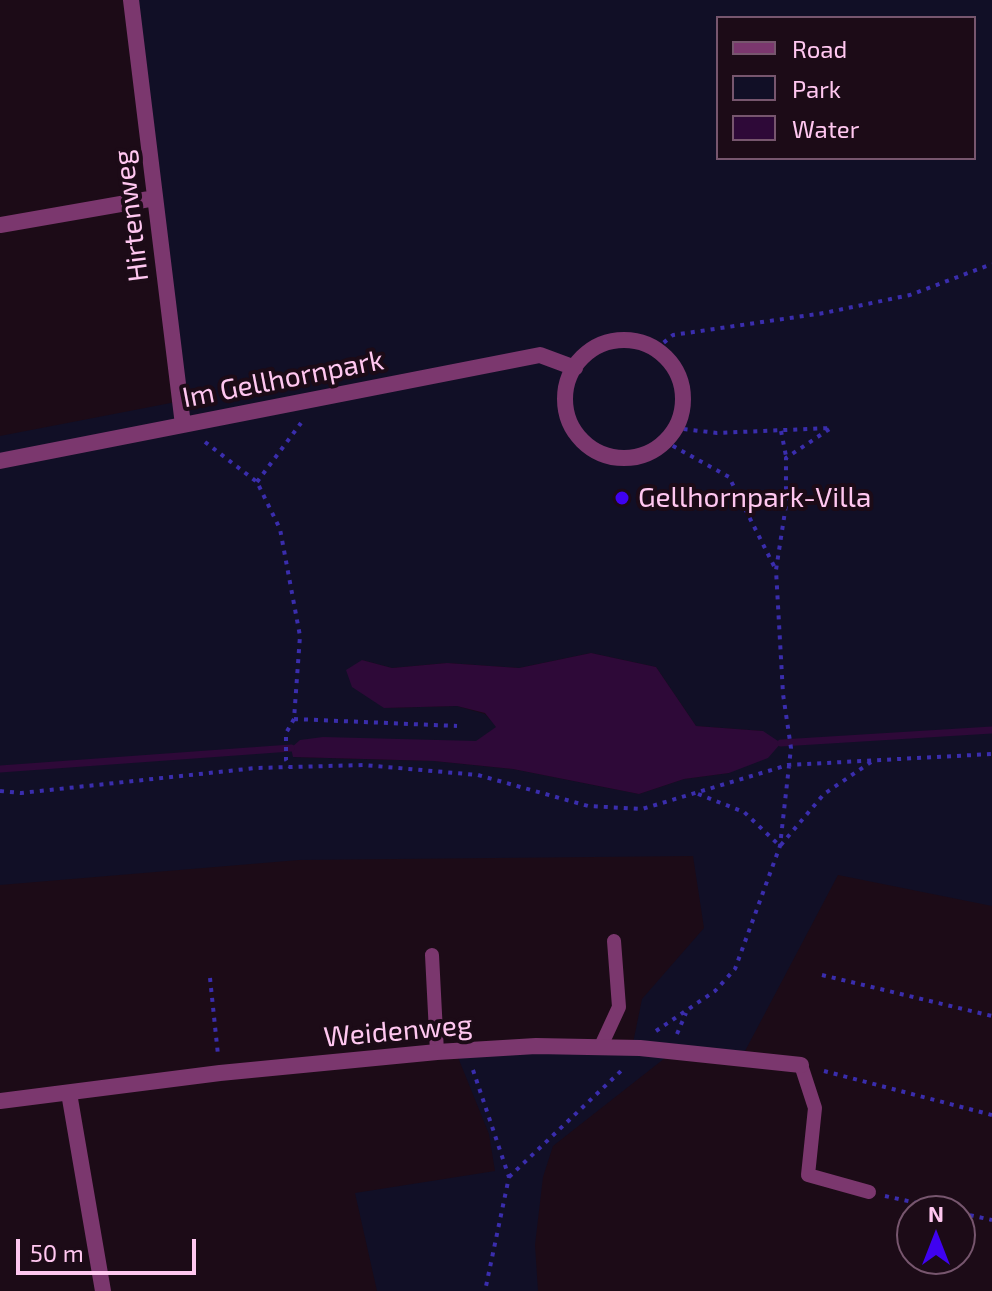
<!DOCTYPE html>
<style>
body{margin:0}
#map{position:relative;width:992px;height:1291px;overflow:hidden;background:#1c0b17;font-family:"Exo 2",sans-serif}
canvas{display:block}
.legend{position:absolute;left:716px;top:16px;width:260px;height:144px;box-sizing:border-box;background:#1c0b17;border:2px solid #77566e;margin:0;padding:10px 14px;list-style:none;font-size:24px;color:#ffc7f0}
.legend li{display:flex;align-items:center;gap:16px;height:40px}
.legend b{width:40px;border:2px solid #77566e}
.north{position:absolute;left:896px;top:1195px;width:80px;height:80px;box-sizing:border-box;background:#1c0b17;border:2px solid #77566e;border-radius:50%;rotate:0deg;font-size:22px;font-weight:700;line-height:32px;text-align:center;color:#ffc7f0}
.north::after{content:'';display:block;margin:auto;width:28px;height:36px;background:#3f02f0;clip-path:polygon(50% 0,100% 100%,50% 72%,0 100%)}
.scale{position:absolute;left:16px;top:1239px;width:180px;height:36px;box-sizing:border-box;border:4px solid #ffc7f0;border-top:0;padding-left:10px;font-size:24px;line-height:28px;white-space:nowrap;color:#ffc7f0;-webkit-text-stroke:6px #1c0b17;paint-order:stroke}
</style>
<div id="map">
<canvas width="992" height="1291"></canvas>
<ul class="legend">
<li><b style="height:10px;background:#7b376e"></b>Road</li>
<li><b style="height:22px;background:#110f26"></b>Park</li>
<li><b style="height:22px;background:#2e0938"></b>Water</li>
</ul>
<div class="north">N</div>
<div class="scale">50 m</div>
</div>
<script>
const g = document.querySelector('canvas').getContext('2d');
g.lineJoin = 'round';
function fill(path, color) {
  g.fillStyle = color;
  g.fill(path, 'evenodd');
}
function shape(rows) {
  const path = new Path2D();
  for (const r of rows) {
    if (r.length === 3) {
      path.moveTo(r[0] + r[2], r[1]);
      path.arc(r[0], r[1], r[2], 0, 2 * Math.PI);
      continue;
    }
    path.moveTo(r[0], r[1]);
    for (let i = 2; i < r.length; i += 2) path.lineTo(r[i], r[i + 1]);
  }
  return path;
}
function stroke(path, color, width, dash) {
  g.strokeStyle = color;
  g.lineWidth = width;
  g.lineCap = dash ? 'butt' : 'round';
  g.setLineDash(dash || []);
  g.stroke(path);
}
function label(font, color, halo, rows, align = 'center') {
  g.font = font + ' "Exo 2",sans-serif';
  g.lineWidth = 8;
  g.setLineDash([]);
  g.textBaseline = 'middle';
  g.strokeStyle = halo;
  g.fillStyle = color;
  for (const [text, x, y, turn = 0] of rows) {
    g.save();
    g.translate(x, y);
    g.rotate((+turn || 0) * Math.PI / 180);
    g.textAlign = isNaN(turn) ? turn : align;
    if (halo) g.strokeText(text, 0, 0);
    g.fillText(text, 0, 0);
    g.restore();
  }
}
fill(shape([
 [132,0,992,0,992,906,838,875,744,1053,679,1047,553,1146,543,1177,535,1245,538,1291,377,1291,355,1193,495,1171,489,1134,453,1045,633,1043,642,999,704,928,693,856,299,860,0,885,0,436,181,401],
 [718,18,974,18,974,158,718,158],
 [591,653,656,667,696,726,763,731,729,773,684,779,639,794,513,769,434,761,293,757,477,741,497,727,485,714,457,706,384,708,362,660,392,668,447,663,519,668]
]), '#110f26');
fill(shape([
 [591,653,656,667,696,726,763,731,781,743,768,758,729,773,684,779,639,794,513,769,434,761,293,757,291,748,300,740,323,737,476,741,496,727,485,713,457,706,384,708,352,687,346,670,362,660,392,668,447,663,519,668]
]), '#2e0938');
stroke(shape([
 [781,743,992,730],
 [0,769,291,748]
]), '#2e0938', 7);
stroke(shape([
 [656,349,673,335,824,313,910,295,992,264],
 [781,431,786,456],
 [664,441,729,477,775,568],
 [205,442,257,482,280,529,300,636,294,719,286,733,286,760,290,767],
 [257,482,301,423],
 [294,719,457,726],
 [0,791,21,793,256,768,364,765,478,775,588,806,642,809,788,765,992,754],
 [698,794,744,812,780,846,824,794,871,762],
 [822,975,992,1016],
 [210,978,218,1055],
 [656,1031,715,991,735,969,780,846,791,748,783,694,776,570,786,505,786,458,831,428,717,433,675,428],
 [677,1034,686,1013],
 [473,1070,509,1177,485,1291],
 [824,1071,992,1115],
 [509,1177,623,1069],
 [885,1196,953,1211],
 [960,1213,992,1220]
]), '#3a2dad', 4, [4, 6]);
stroke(shape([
 [432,955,437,1052],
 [601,1046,619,1007,614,941],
 [801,1065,815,1108,808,1175,869,1192]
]), '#7b376e', 14);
stroke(shape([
 [131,0,183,425],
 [0,225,155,198],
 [624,399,59],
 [0,461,540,355,575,368],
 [69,1093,103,1291],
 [0,1101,220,1073,437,1052,536,1046,640,1048,801,1065]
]), '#7b376e', 16);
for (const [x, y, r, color] of [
 [622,498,8,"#3f02f0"]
]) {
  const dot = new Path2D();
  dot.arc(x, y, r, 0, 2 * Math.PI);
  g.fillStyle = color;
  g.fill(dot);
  stroke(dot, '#1c0b17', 3);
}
label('28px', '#ffc7f0', '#1c0b17', [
 ["Hirtenweg",131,216,-97],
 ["Im Gellhornpark",283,379,-11],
 ["Weidenweg",398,1031,-5]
]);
label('28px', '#ffc7f0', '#1c0b17', [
 ["Gellhornpark-Villa",638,498]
], 'left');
</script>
